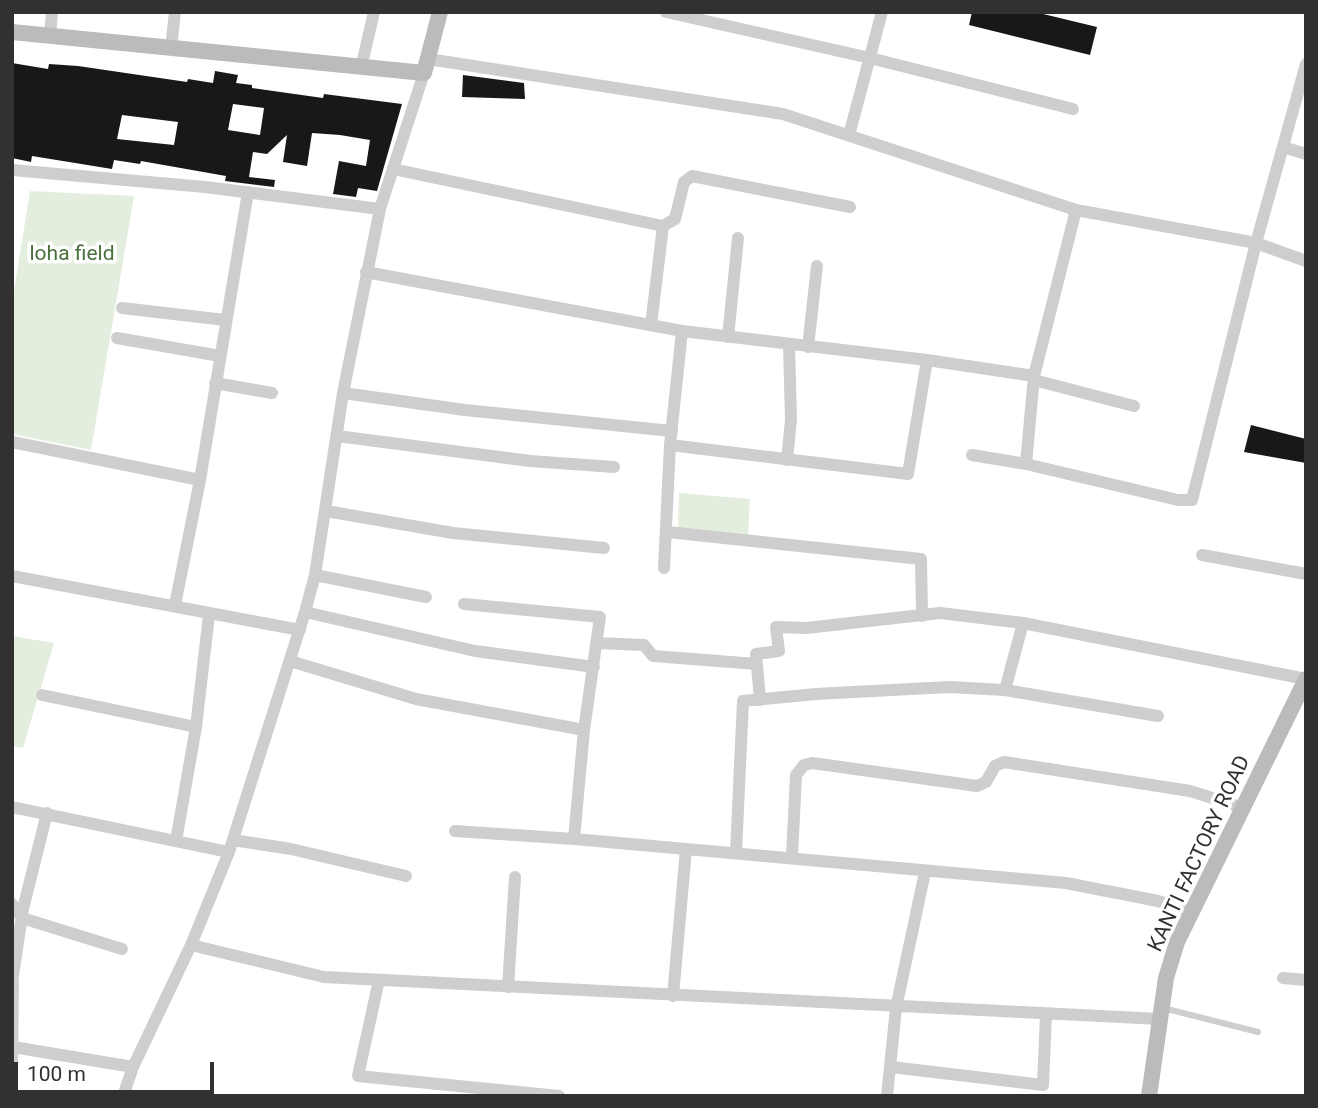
<!DOCTYPE html>
<style>
body{margin:0}
#map{position:relative;width:1318px;height:1108px;overflow:hidden;background:#fff;font-family:Roboto,sans-serif}
canvas{display:block}
.frame{position:absolute;inset:0;border:14px solid #313131;pointer-events:none}
.scale{position:absolute;left:14px;top:1062px;width:200px;height:32px;box-sizing:border-box;border:4px solid #313131;border-top:0;padding-left:9px;font-size:21px;line-height:24px;white-space:nowrap;color:#313131;-webkit-text-stroke:5px #fff;paint-order:stroke}
</style>
<div id="map">
<canvas width="1318" height="1108"></canvas>
<div class="frame"></div>
<div class="scale">100 m</div>
</div>
<script>
const g = document.querySelector('canvas').getContext('2d');
g.lineJoin = 'round';
function fill(path, color) {
  g.fillStyle = color;
  g.fill(path, 'evenodd');
}
function shape(rows) {
  const path = new Path2D();
  for (const r of rows) {
    path.moveTo(r[0], r[1]);
    for (let i = 2; i < r.length; i += 2) path.lineTo(r[i], r[i + 1]);
  }
  return path;
}
function stroke(path, color, width, dash) {
  g.strokeStyle = color;
  g.lineWidth = width;
  g.lineCap = dash ? 'butt' : 'round';
  g.setLineDash(dash || []);
  g.stroke(path);
}
function label(font, color, halo, rows, align = 'center') {
  g.font = font + ' Roboto,sans-serif';
  g.lineWidth = 7;
  g.setLineDash([]);
  g.textBaseline = 'middle';
  g.strokeStyle = halo;
  g.fillStyle = color;
  for (const [text, x, y, turn = 0] of rows) {
    g.save();
    g.translate(x, y);
    g.rotate((+turn || 0) * Math.PI / 180);
    g.textAlign = isNaN(turn) ? turn : align;
    if (halo) g.strokeText(text, 0, 0);
    g.fillText(text, 0, 0);
    g.restore();
  }
}
fill(shape([
 [30,191,134,196,91,450,12,434,12,303],
 [679,493,750,499,748,535,678,529],
 [12,636,54,643,23,748,12,746]
]), '#e4eedf');
fill(shape([
 [972,12,1035,12,1097,27,1090,55,969,25],
 [12,63,48,69,49,64,78,66,187,82,188,79,213,83,215,71,238,75,236,83,252,85,252,88,323,98,324,94,402,104,377,191,358,188,356,197,333,194,339,161,366,166,370,140,340,135,312,133,307,166,283,162,287,135,267,154,253,152,249,177,275,180,274,187,225,181,226,176,141,161,140,164,114,160,112,169,32,156,31,162,12,158],
 [233,104,264,108,260,135,228,130],
 [122,115,178,122,174,145,117,139],
 [463,75,524,83,525,99,462,97],
 [1251,425,1306,439,1306,463,1244,452]
]), '#181818');
stroke(shape([
 [1163,1008,1258,1032]
]), '#cecece', 6);
stroke(shape([
 [666,12,870,58,1073,109],
 [50,35,52,12],
 [171,48,175,12],
 [428,59,783,114,1076,210,1256,243,1306,261],
 [361,68,374,12],
 [849,135,882,12],
 [1283,147,1306,154],
 [393,169,663,226,651,325],
 [12,170,205,187,380,209],
 [663,226,675,219,684,182,692,176,850,207],
 [366,272,682,331,670,445,664,568],
 [122,308,225,320],
 [682,331,927,360,1034,376,1076,210],
 [728,337,738,238],
 [117,338,220,356],
 [808,347,817,266],
 [1034,380,1134,406],
 [215,383,272,393],
 [343,393,465,410,672,431],
 [337,436,530,461,614,467],
 [12,442,200,480,175,605],
 [670,445,908,474,927,360],
 [972,455,1026,464,1178,500,1192,500,1256,243,1306,64],
 [787,460,791,420,789,345],
 [1026,464,1034,376],
 [200,480,248,192],
 [326,511,453,533,604,548],
 [668,532,921,559,922,616],
 [1202,555,1306,574],
 [315,575,426,597],
 [12,576,300,630],
 [464,604,600,617,584,730,574,839,686,849,673,996],
 [305,612,475,651,594,667],
 [597,643,644,645,653,656,757,664],
 [290,661,416,699,584,730],
 [1005,690,1023,623],
 [42,695,196,727],
 [760,700,756,654,779,651,776,627,806,628,940,613,1023,623,1306,679],
 [12,807,229,852],
 [455,831,574,839],
 [233,840,291,849,406,876],
 [176,841,196,727,209,615],
 [686,849,1066,883,1158,901,1192,912],
 [736,852,743,701,816,694,949,687,1005,690,1158,716],
 [792,856,796,775,804,765,812,763,977,786,986,782,995,766,1004,762,1190,791,1244,808],
 [12,904,22,918,122,949],
 [191,945,324,977,1160,1019],
 [1283,978,1306,980],
 [379,980,358,1076,559,1096],
 [12,982,23,909,47,813],
 [508,987,515,877],
 [13,1047,133,1067],
 [891,1067,1043,1085,1046,1015],
 [12,1072,13,982],
 [123,1096,133,1067,191,945,229,852,305,612,315,575,343,393,380,209,424,73],
 [887,1096,896,1008,925,872]
]), '#cecece', 12);
stroke(shape([
 [12,32,424,73,440,12],
 [1149,1096,1166,978,1177,942,1306,679]
]), '#bbb', 16);
label('21px', '#48703b', '#fff', [
 ["loha field",72,255]
]);
label('21px', '#313131', '#fff', [
 ["KANTI FACTORY ROAD",1200,854,-65]
]);
</script>
